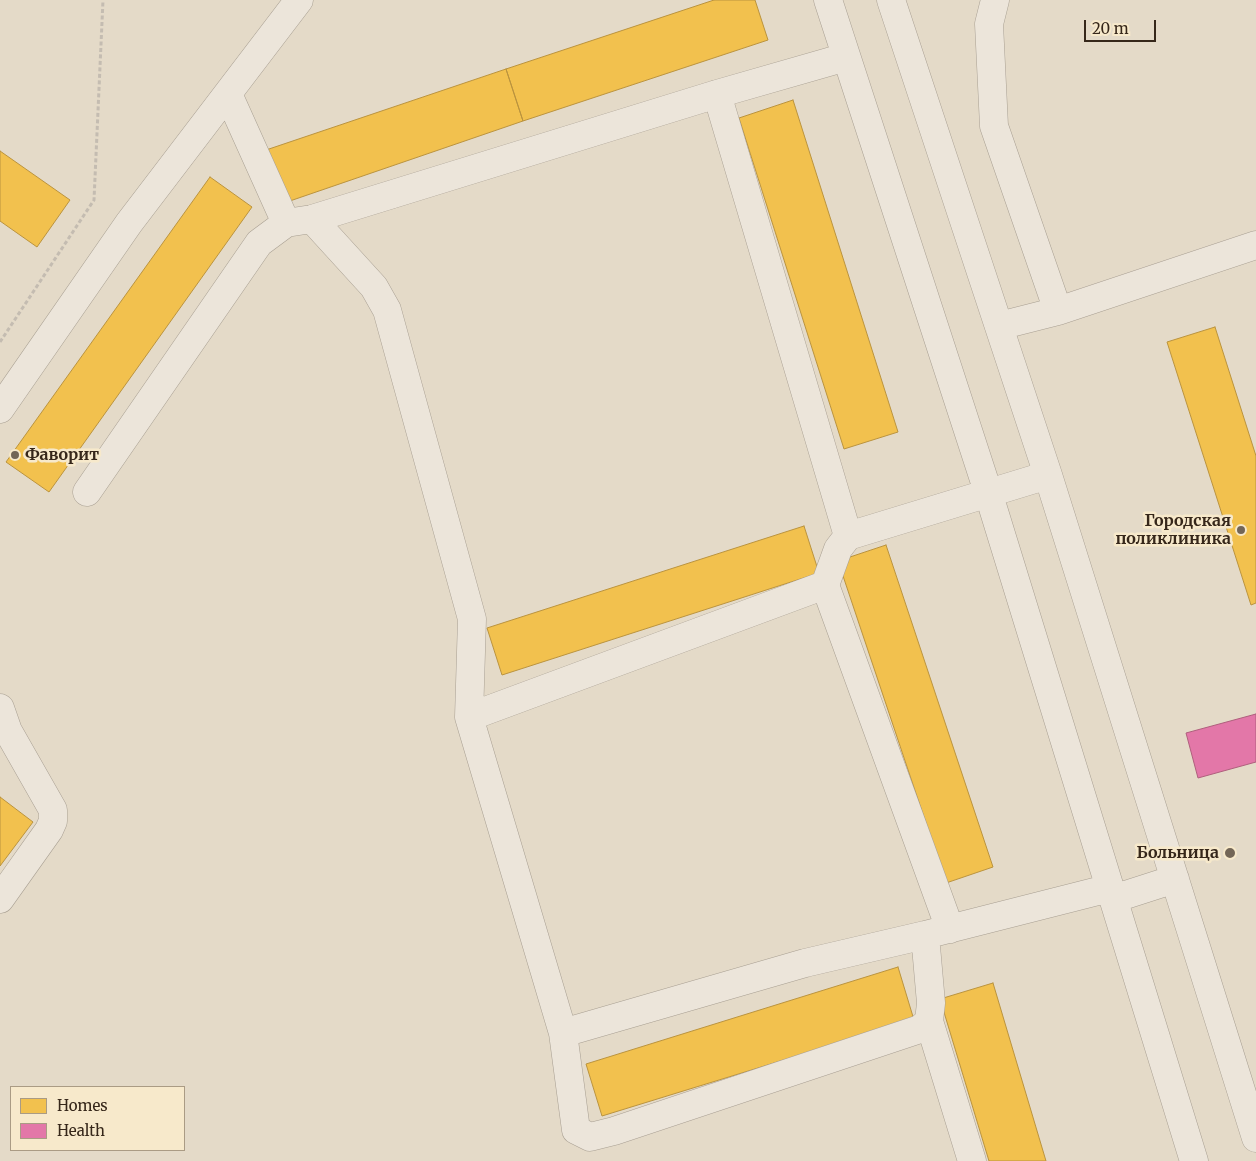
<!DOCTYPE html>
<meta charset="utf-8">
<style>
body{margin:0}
#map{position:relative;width:1256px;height:1161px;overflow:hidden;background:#e4dac8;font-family:Merriweather,serif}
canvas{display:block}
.legend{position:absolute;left:10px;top:1086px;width:175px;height:65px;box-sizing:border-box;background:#f7e9cb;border:1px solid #aa9b84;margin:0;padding:6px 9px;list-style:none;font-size:15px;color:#36271a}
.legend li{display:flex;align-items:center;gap:10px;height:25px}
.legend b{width:25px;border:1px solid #aa9b84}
.scale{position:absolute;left:1084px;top:20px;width:72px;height:22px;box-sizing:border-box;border:2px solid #36271a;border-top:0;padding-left:6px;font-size:15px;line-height:18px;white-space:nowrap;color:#36271a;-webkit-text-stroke:4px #f7e9cb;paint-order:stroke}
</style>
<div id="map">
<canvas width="1256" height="1161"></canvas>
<ul class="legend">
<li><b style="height:14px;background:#f2c14e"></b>Homes</li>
<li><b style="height:14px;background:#e377a8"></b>Health</li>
</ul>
<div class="scale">20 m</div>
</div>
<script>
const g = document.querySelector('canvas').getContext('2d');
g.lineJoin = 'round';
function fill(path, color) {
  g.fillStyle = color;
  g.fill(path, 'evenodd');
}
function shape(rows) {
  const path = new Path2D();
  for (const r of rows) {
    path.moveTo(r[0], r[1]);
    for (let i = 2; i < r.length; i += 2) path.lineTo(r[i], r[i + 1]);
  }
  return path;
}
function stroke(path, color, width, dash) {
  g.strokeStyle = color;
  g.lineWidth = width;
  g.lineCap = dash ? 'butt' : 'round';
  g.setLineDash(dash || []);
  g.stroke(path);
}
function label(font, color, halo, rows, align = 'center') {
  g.font = font + ' Merriweather,serif';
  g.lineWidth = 5;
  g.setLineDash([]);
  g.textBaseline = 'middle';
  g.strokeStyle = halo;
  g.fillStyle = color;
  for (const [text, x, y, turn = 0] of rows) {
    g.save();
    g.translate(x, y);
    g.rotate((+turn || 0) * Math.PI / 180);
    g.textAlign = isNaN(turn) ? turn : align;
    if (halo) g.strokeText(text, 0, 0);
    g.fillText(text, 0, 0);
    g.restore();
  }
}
const homes = shape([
 [714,0,755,0,768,40,523,121,506,69,714,0],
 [506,69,523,121,284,203,266,150,506,69],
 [793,100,898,432,844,449,739,118,793,100],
 [0,151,70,200,37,247,0,221,0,151],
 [210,177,252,207,49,492,6,462,210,177],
 [1215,327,1256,456,1256,603,1251,605,1167,342,1215,327],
 [804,526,819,573,502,675,487,628,804,526],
 [886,545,993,867,946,883,838,561,886,545],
 [0,797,33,822,0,866,0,797],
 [898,967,914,1020,602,1116,586,1064,898,967],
 [993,983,1046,1161,989,1161,940,999,993,983]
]);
fill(homes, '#f2c14e');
stroke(homes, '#ba933e', 1);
const health = shape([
 [1256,714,1256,762,1198,778,1186,733,1256,714]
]);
fill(health, '#e377a8');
stroke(health, '#af5f7d', 1);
const minor = shape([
 [828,0,989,495,1194,1161],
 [891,0,1048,475,1256,1138],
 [995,0,989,24,994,126,1058,311,999,326],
 [228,94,286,223],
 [312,219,374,287,387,310,472,619,469,717,563,1033,805,963,925,935],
 [1058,311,1256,245],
 [0,409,129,223,299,0],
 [87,492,259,243,286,223,312,219,717,94,846,57],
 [848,536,1048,475],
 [825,585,950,929],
 [0,708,8,731,53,810,53,821,49,830,0,899],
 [469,717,825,585,838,549,848,536,717,94],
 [1113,899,1175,879],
 [929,1021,972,1161],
 [563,1033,576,1130,590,1137,614,1131,920,1029,929,1021,931,1003,925,935,1110,888]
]);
stroke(minor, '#a89f92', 29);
stroke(shape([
 [0,342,94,200,103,0]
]), '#c4bcb1', 3, [4, 2.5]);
stroke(minor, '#ece5da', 28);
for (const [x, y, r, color] of [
 [15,455,5,"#736657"],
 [1241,530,5,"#736657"],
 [1230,853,6,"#736657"]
]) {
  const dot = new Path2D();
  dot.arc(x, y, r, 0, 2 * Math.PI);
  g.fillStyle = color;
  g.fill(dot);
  stroke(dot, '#f7e9cb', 2);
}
label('bold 16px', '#36271a', '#f7e9cb', [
 ["Фаворит",25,455,"left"],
 ["Городская",1231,521],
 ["поликлиника",1231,539],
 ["Больница",1219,853]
], 'right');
</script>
